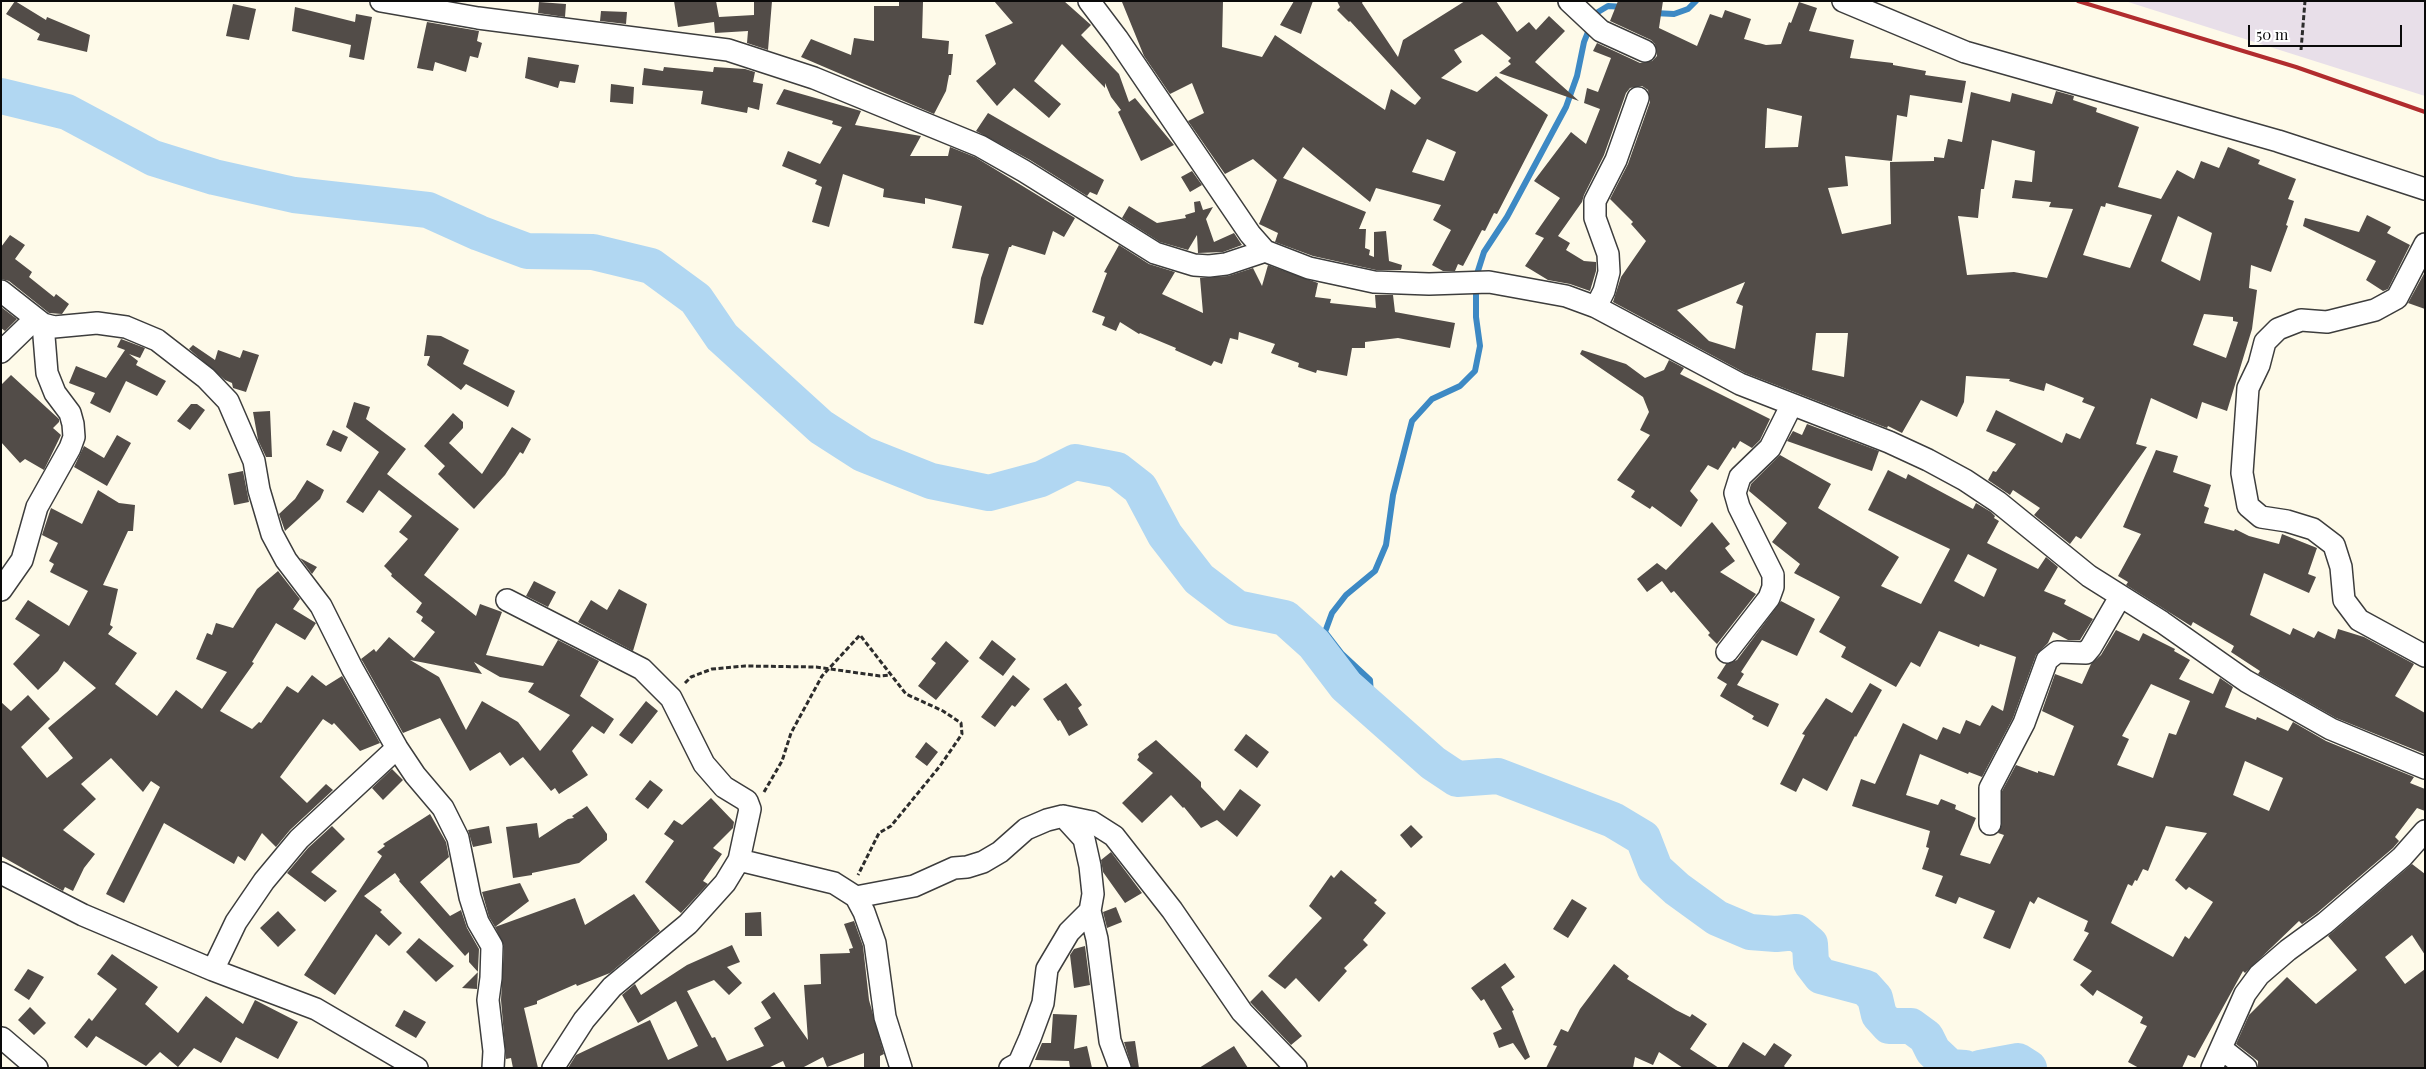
<!DOCTYPE html>
<style>
body{margin:0}
#map{position:relative;width:2426px;height:1069px;overflow:hidden;background:#fefae9;font-family:"Playfair Display",serif}
canvas{display:block}
.frame{position:absolute;inset:0;border:2px solid #0a0a0a;pointer-events:none}
.scale{position:absolute;left:2248px;top:25px;width:154px;height:22px;box-sizing:border-box;border:2px solid #0a0a0a;border-top:0;padding-left:6px;font-size:15px;line-height:18px;white-space:nowrap;color:#0a0a0a;-webkit-text-stroke:4px #fff;paint-order:stroke}
</style>
<div id="map">
<canvas width="2426" height="1069"></canvas>
<div class="frame"></div>
<div class="scale">50 m</div>
</div>
<script>
const g = document.querySelector('canvas').getContext('2d');
g.lineJoin = 'round';
function fill(path, color) {
  g.fillStyle = color;
  g.fill(path, 'evenodd');
}
function shape(rows) {
  const path = new Path2D();
  for (const r of rows) {
    path.moveTo(r[0], r[1]);
    for (let i = 2; i < r.length; i += 2) path.lineTo(r[i], r[i + 1]);
  }
  return path;
}
function stroke(path, color, width, dash) {
  g.strokeStyle = color;
  g.lineWidth = width;
  g.lineCap = dash ? 'butt' : 'round';
  g.setLineDash(dash || []);
  g.stroke(path);
}
fill(shape([
 [2125,1,2425,1,2425,96]
]), '#e8dfe9');
stroke(shape([
 [1654,13,1674,14,1688,9,1696,1],
 [1476,277,1484,252,1507,217,1566,107,1577,76,1584,42,1592,22,1598,12,1608,6,1624,7],
 [1372,709,1370,680,1342,654,1325,632,1332,613,1346,595,1375,571,1386,545,1393,495,1412,421,1432,399,1460,386,1475,371,1480,346,1476,317,1476,291]
]), '#3d89c4', 6);
stroke(shape([
 [1,96,67,112,153,158,214,177,294,195,428,210,479,233,527,251,593,252,651,266,696,299,722,337,821,427,863,454,931,481,989,493,1041,479,1075,462,1117,470,1140,488,1165,535,1199,579,1237,608,1285,618,1314,644,1346,686,1433,763,1457,779,1498,776,1613,820,1643,838,1655,869,1677,889,1717,918,1750,932,1776,934,1796,932,1810,944,1811,963,1821,976,1866,988,1875,998,1879,1015,1889,1026,1911,1026,1926,1037,1933,1051,1950,1067,1965,1068],
 [1980,1068,2018,1061,2029,1068]
]), '#b1d7f2', 36);
fill(shape([
 [15,1,46,20,47,17,90,35,87,52,37,40,40,34,6,14],
 [674,1,716,1,719,17,754,15,754,1,772,1,768,50,747,43,748,31,715,33,714,22,678,27],
 [994,1,1064,1,1091,25,1081,35,1119,74,1129,102,1135,98,1174,145,1141,161,1118,112,1121,110,1111,97,1105,83,1105,88,1062,44,1034,81,1061,104,1049,118,1014,88,997,106,976,81,996,64,985,35,1013,23],
 [1223,1,1222,47,1262,57,1275,35,1385,110,1391,89,1415,105,1421,98,1350,21,1349,22,1337,10,1340,7,1337,1,1363,1,1362,3,1398,57,1403,40,1465,1,1496,1,1517,32,1529,22,1536,30,1549,16,1565,31,1535,62,1579,101,1499,73,1511,64,1508,61,1511,58,1482,34,1454,50,1462,62,1441,78,1477,92,1496,76,1548,115,1497,214,1494,213,1485,231,1482,230,1463,266,1458,264,1455,271,1443,271,1432,265,1451,230,1433,220,1441,205,1376,188,1370,202,1303,147,1283,178,1366,212,1359,229,1366,229,1365,248,1370,250,1369,255,1374,257,1374,232,1386,231,1389,261,1402,265,1401,270,1376,270,1313,256,1275,242,1278,233,1259,224,1277,180,1253,159,1225,174,1188,121,1204,113,1192,83,1170,94,1144,56,1122,2],
 [1427,139,1456,152,1444,181,1412,172],
 [1294,1,1313,1,1301,34,1280,25],
 [1618,1,1663,1,1659,28,1697,46,1710,14,1722,18,1725,10,1751,19,1744,39,1766,45,1781,44,1789,22,1791,23,1799,2,1817,8,1809,31,1854,40,1850,58,1893,63,1893,65,1926,71,1925,75,1966,81,1962,103,1910,95,1907,117,1897,115,1892,161,1845,156,1848,186,1828,188,1842,234,1891,224,1890,162,1934,161,1934,157,1944,158,1948,139,1962,142,1971,92,2010,102,2012,93,2052,104,2056,91,2074,96,2073,100,2097,108,2096,112,2139,127,2118,187,2161,199,2177,170,2194,179,2201,161,2219,168,2228,147,2260,160,2258,164,2296,179,2288,199,2294,201,2286,225,2288,226,2271,272,2251,265,2249,288,2257,290,2252,329,2227,411,2202,402,2197,419,2151,398,2136,444,2147,447,2081,539,2076,536,2070,544,2034,515,2040,508,2013,490,2010,495,1988,480,1993,471,1996,472,2016,444,1986,431,1996,410,2062,443,2066,433,2080,439,2095,407,2082,402,2084,398,2046,383,2044,391,2009,381,2010,379,1966,376,1964,402,1957,417,1921,400,1902,433,1888,426,1887,428,1745,373,1613,302,1621,277,1646,241,1631,224,1633,222,1610,199,1628,164,1650,102,1648,90,1642,86,1630,88,1626,93,1604,155,1584,195,1582,202,1558,236,1570,243,1566,250,1584,261,1596,262,1596,271,1590,291,1570,284,1548,280,1525,266,1544,238,1535,234,1560,198,1534,181,1571,132,1586,144,1600,109,1584,103,1587,88,1598,92,1611,58,1593,51,1597,43,1640,63,1652,61,1657,56,1655,44,1651,40,1610,21],
 [1767,108,1802,116,1798,147,1765,148],
 [1992,140,2035,151,2032,182,2015,180,2012,198,2051,202,2049,207,2073,209,2047,278,2014,272,1967,275,1958,216,1978,218,1981,189,1984,189],
 [2106,203,2152,215,2130,268,2083,255,2101,206,2105,207],
 [2178,216,2212,233,2200,281,2161,261],
 [1745,282,1736,303,1743,306,1735,349,1709,341,1677,310],
 [2204,314,2233,317,2233,321,2238,322,2226,358,2193,345],
 [1816,333,1848,333,1844,377,1812,370],
 [539,2,566,4,565,17,538,13],
 [899,2,923,2,922,38,949,41,948,54,953,54,951,75,949,75,946,91,934,114,801,57,811,39,851,55,854,38,874,41,874,6,899,6],
 [233,4,256,9,249,40,226,36],
 [295,7,355,22,356,14,372,17,364,60,349,57,351,45,292,31],
 [601,11,627,12,626,24,600,21],
 [427,22,479,31,477,41,482,43,478,58,470,56,466,72,435,62,433,71,417,68],
 [528,57,579,65,575,83,560,81,558,88,525,78],
 [664,67,713,72,714,67,745,69,755,72,753,82,763,84,759,110,748,107,747,113,701,104,703,91,642,85,644,68,663,71],
 [611,84,634,87,633,104,610,102],
 [784,89,861,111,855,125,921,136,910,156,948,156,950,147,975,157,1075,218,1064,237,1053,231,1045,255,1012,245,1011,247,1009,247,983,325,974,323,981,278,989,254,952,248,962,206,925,198,925,204,883,197,884,189,843,174,829,227,812,222,822,187,815,184,817,180,782,166,788,151,820,164,842,127,832,124,833,121,776,104],
 [988,113,1104,180,1097,195,1090,192,1087,196,1030,160,976,131],
 [1192,171,1202,185,1190,192,1181,177],
 [1200,201,1203,210,1213,207,1206,219,1214,242,1234,233,1242,245,1223,252,1198,253,1197,235,1188,250,1160,242,1122,218,1129,206,1157,223,1186,218,1185,215,1195,212,1194,202],
 [2367,215,2391,227,2387,233,2410,245,2388,289,2383,291,2366,280,2376,261,2303,226,2305,218,2359,232],
 [10,235,25,245,15,259,32,272,29,277,54,297,56,294,69,304,62,314,49,313,9,281,1,279,1,247],
 [1119,245,1149,264,1175,272,1162,294,1203,313,1200,278,1228,276,1253,268,1262,286,1268,265,1318,283,1315,297,1331,299,1330,303,1376,308,1375,295,1393,295,1395,312,1455,323,1450,348,1398,338,1365,342,1365,348,1352,348,1347,376,1317,370,1316,373,1298,367,1299,363,1271,353,1275,344,1239,332,1238,340,1230,338,1222,364,1214,361,1211,366,1175,350,1176,348,1140,333,1139,334,1120,322,1116,331,1102,325,1105,317,1092,312,1107,273,1104,272],
 [2425,272,2425,309,2408,303],
 [1,307,17,319,5,331,1,328],
 [427,335,441,336,469,350,463,364,515,391,508,407,466,384,461,390,427,365,430,356,424,356],
 [121,339,145,348,140,358,129,354,138,361,136,365,166,381,157,396,126,381,110,413,90,403,95,393,69,383,76,366,106,378,125,350,117,347],
 [193,345,215,360,218,350,240,358,243,350,259,355,246,392,233,388,232,383,225,380,189,349],
 [1582,350,1626,364,1645,378,1664,370,1669,360,1684,368,1680,374,1770,419,1760,440,1752,448,1740,441,1735,449,1733,447,1718,470,1708,465,1690,491,1698,500,1681,527,1652,506,1650,509,1631,497,1635,491,1617,480,1650,435,1640,430,1649,412,1643,397,1580,354],
 [11,375,59,419,59,422,53,428,61,435,44,470,25,459,20,463,1,442,1,385],
 [354,402,370,407,366,419,406,449,387,474,459,529,424,575,476,616,480,604,502,612,486,655,543,666,558,640,599,661,580,696,614,719,604,734,592,726,572,751,588,775,559,794,555,788,551,791,523,757,510,766,500,752,470,771,440,718,403,733,363,662,361,659,374,649,376,652,389,637,414,658,435,632,421,621,423,617,416,612,422,603,391,576,392,574,384,566,408,539,399,532,412,516,379,490,363,513,346,502,379,452,346,427],
 [410,660,482,674,474,662,500,677,534,683,528,692,570,715,540,751,518,722,482,701,466,730,439,677],
 [191,404,197,404,205,410,190,430,177,421],
 [270,411,272,457,266,457,258,440,253,412],
 [453,413,463,422,463,428,449,443,482,474,512,427,531,439,523,454,520,452,505,475,474,509,438,474,445,466,424,446],
 [1807,424,1879,451,1872,471,1787,441,1793,431,1802,435],
 [333,430,348,437,341,452,326,445],
 [117,435,131,443,107,486,74,467,84,446,104,458],
 [2156,450,2178,456,2173,472,2211,485,2204,506,2209,508,2204,523,2234,531,2235,529,2249,536,2279,544,2282,534,2317,548,2308,574,2316,577,2309,593,2264,573,2250,615,2290,635,2293,628,2314,638,2318,631,2335,639,2338,629,2364,637,2414,664,2395,696,2425,713,2425,754,2336,718,2258,674,2260,671,2231,652,2234,646,2193,622,2191,626,2126,585,2128,582,2118,576,2141,534,2123,527],
 [1780,455,1831,484,1818,508,1899,557,1881,586,1921,604,1950,549,1868,510,1888,470,1906,479,1908,474,1973,509,1976,503,1991,512,1995,516,1994,518,1999,521,1987,543,2038,569,2046,557,2058,567,2044,591,2066,600,2064,604,2093,619,2080,640,2068,640,2053,632,2048,643,2036,655,2013,718,1982,777,1969,772,1968,774,1920,754,1906,795,1938,805,1941,799,1956,805,1955,809,1976,818,1960,855,1990,864,2004,835,1998,833,2002,824,2002,791,2016,765,2038,773,2038,771,2054,776,2074,726,2042,711,2055,674,2082,684,2091,664,2101,655,2116,630,2139,641,2143,633,2175,649,2174,651,2190,660,2179,679,2213,694,2220,678,2233,687,2225,707,2256,720,2257,717,2288,731,2293,722,2326,741,2414,777,2410,783,2425,789,2425,811,2417,808,2395,837,2399,841,2393,848,2317,913,2302,924,2299,921,2245,973,2243,971,2195,1058,2188,1055,2182,1068,2139,1068,2128,1062,2147,1026,2140,1023,2143,1017,2097,990,2093,996,2080,985,2092,971,2073,960,2089,933,2084,931,2088,921,2038,897,2034,904,2030,901,2010,949,1983,938,1995,911,1959,897,1956,904,1935,896,1943,876,1922,869,1929,848,1926,847,1930,831,1852,806,1861,779,1875,784,1903,723,1937,740,1943,727,1960,734,1966,720,1980,726,1992,705,2003,711,2016,657,1980,644,1979,647,1939,631,1920,667,1911,662,1896,687,1841,657,1846,647,1819,632,1840,597,1794,573,1800,564,1772,542,1787,523,1749,491,1751,484],
 [1968,554,1997,569,1984,597,1954,581],
 [2151,684,2190,701,2176,735,2169,733,2153,778,2117,765,2129,739,2122,736],
 [2245,761,2283,778,2269,811,2233,795],
 [2166,826,2207,833,2175,880,2186,890,2189,887,2213,902,2189,939,2185,936,2173,957,2111,923,2128,884,2132,886,2135,880,2137,881,2143,869,2148,871],
 [243,471,249,502,234,505,228,474],
 [307,480,324,490,320,499,285,531,279,514,295,499],
 [98,490,119,503,135,505,133,531,128,531,103,585,118,589,110,625,113,627,108,634,137,653,115,684,157,716,176,690,202,709,227,672,196,659,207,633,212,635,216,623,233,628,257,589,278,571,300,599,293,609,316,623,305,640,276,623,252,662,254,663,220,711,252,729,259,722,261,723,287,686,298,693,312,675,326,686,342,676,380,743,360,751,334,723,332,725,323,719,280,777,307,803,326,784,333,790,290,830,276,847,262,833,245,861,238,856,234,864,164,823,124,903,106,894,160,787,151,781,143,792,111,758,81,784,96,799,63,830,95,854,84,868,73,891,65,887,63,891,1,856,1,702,11,711,28,695,50,719,21,747,47,778,73,758,48,728,96,688,64,661,58,671,38,690,13,664,40,635,15,619,28,600,69,626,88,591,50,572,54,564,49,561,58,543,42,535,51,508,82,524],
 [1712,522,1730,544,1725,548,1735,561,1720,572,1756,594,1717,644,1708,635,1710,633,1674,591,1671,593,1662,581,1647,592,1637,579,1657,563,1666,570],
 [300,558,317,567,312,574],
 [534,581,556,592,548,607,526,596],
 [619,589,647,604,633,651,578,622,591,600,607,610],
 [1781,601,1815,619,1797,656,1762,640,1741,672,1744,674,1737,685,1779,704,1768,727,1752,719,1754,716,1720,696,1727,684,1717,678,1726,664,1737,660],
 [992,640,1016,659,1003,676,979,658],
 [946,641,969,661,936,700,918,686,936,663,931,659],
 [1013,675,1030,689,1015,707,1012,705,995,727,981,717],
 [1066,683,1082,705,1078,708,1088,725,1069,736,1060,720,1058,721,1043,699],
 [1870,683,1882,690,1856,737,1855,736,1827,791,1803,778,1796,792,1780,784,1805,735,1802,734,1826,698,1852,713],
 [646,701,658,711,632,744,619,735],
 [1246,734,1269,752,1257,768,1234,750],
 [1156,740,1201,782,1201,787,1224,811,1240,789,1261,805,1237,837,1217,820,1201,828,1184,807,1183,808,1171,795,1142,823,1122,803,1153,773,1137,760,1139,757,1138,754],
 [926,742,938,752,927,766,915,757],
 [392,769,403,780,383,800,372,788],
 [650,780,663,790,648,809,635,799],
 [711,798,734,822,733,828,713,848,722,854,703,881,708,884,681,913,645,882,674,841,664,834,674,820,682,825],
 [587,806,607,834,607,840,579,863,532,873,532,875,513,878,506,827,537,823,539,838,568,819,574,818,572,816],
 [430,814,446,842,449,857,420,882,450,916,461,910,467,928,479,949,477,989,462,988,478,972,469,962,469,952,465,956,399,881,400,880,395,873,364,896,382,910,380,912,402,933,389,946,376,934,335,995,304,975,382,856,377,852,385,846,383,844],
 [1411,825,1423,837,1411,848,1400,835],
 [332,826,345,839,311,872,337,891,325,902,287,873,308,848],
 [489,826,492,843,473,847,468,830],
 [1111,852,1142,893,1125,903,1103,872,1101,860],
 [2412,864,2425,874,2425,955,2412,935,2385,957,2405,984,2425,969,2425,1068,2258,1068,2258,1061,2236,1044,2249,1015,2287,977,2316,1004,2357,970,2328,936],
 [1341,870,1377,900,1374,903,1386,913,1363,940,1368,945,1344,968,1347,971,1319,1002,1296,978,1285,989,1268,976,1322,918,1309,906,1331,875,1334,878],
 [520,883,529,901,495,927,489,917,482,892],
 [634,894,660,931,610,973,577,986,576,984,537,1001,537,1004,524,1008,538,1068,513,1068,511,1058,506,1059,501,1000,504,946,495,927,575,898,585,925],
 [1572,899,1587,908,1568,938,1553,929],
 [1116,907,1122,922,1107,928,1103,912],
 [278,911,296,930,278,947,260,928],
 [761,912,762,936,745,936,745,913],
 [854,921,863,946,869,1000,884,1054,880,1056,880,1068,864,1068,864,1053,827,1067,823,1057,802,1068,786,1068,783,1061,768,1068,568,1068,576,1055,650,1020,668,1060,698,1046,676,1001,638,1023,622,995,635,984,641,995,687,965,732,945,740,962,727,967,742,983,729,995,714,980,687,991,712,1038,715,1037,727,1061,764,1046,754,1028,771,1018,761,1002,774,992,808,1040,804,985,821,984,820,954,850,953,849,949,853,948,844,924],
 [419,938,454,966,436,982,406,952],
 [1085,946,1090,985,1074,988,1070,955,1074,949],
 [112,954,158,987,145,1004,178,1033,206,996,243,1024,255,1000,298,1022,278,1059,236,1037,221,1063,194,1048,178,1067,160,1052,146,1066,96,1036,87,1048,74,1037,89,1018,92,1021,117,989,97,974],
 [1505,963,1515,977,1501,987,1514,1010,1512,1011,1530,1057,1525,1060,1513,1043,1499,1048,1493,1033,1502,1029,1484,999,1481,1001,1471,988],
 [1614,964,1629,976,1627,979,1676,1010,1690,1017,1692,1014,1707,1024,1690,1049,1719,1068,1683,1068,1659,1052,1653,1065,1635,1057,1633,1068,1546,1068,1557,1046,1553,1045,1561,1029,1568,1032,1580,1009],
 [28,969,44,977,29,1000,14,990],
 [1262,990,1302,1036,1291,1045,1250,1002],
 [30,1007,46,1023,34,1035,18,1020],
 [404,1010,426,1022,416,1038,395,1026],
 [1053,1014,1077,1015,1074,1049,1087,1046,1092,1068,1070,1068,1069,1061,1035,1060,1042,1043,1051,1043],
 [1135,1041,1139,1068,1132,1068,1124,1042],
 [1743,1042,1765,1056,1774,1043,1792,1055,1784,1066,1786,1068,1727,1068],
 [1234,1046,1248,1068,1199,1068]
]), '#524c48');
const street = shape([
 [381,1,478,18,728,50,814,78,980,146,1024,171,1155,253,1194,265,1209,266,1226,264,1265,251],
 [1089,1,1117,38,1250,234,1265,251,1309,268,1374,282,1429,284,1489,282,1566,296,1596,307,1740,384,1889,442,1928,460,1965,480,1998,502,2089,576,2162,622,2246,681,2331,729,2425,768],
 [1569,1,1601,31,1645,51],
 [1843,1,1965,52,2278,141,2425,189],
 [2425,244,2397,298,2375,310,2327,322,2301,320,2278,329,2265,342,2259,365,2248,388,2242,473,2248,506,2261,517,2287,521,2313,529,2334,545,2341,567,2344,600,2359,620,2425,656],
 [1,291,43,324,54,327,97,323,126,327,157,340,206,378,228,401,254,461,259,490,272,534,286,560,321,606,352,668,397,748,415,775,443,808,458,838,470,897,478,922,492,946,491,978,488,1000,494,1051,493,1068],
 [1596,307,1604,291,1609,272,1608,254,1595,218,1595,201,1616,160,1638,98],
 [1,352,34,320],
 [1,590,22,560,37,507,70,448,74,437,73,424,70,413,55,393,47,373,43,324],
 [507,600,642,669,671,698,704,764,724,787,747,801,750,809,739,860,725,883,688,924,612,987,584,1020,553,1068],
 [1727,652,1769,598,1773,587,1773,575,1739,507,1735,493,1740,477,1770,448,1791,406],
 [1990,824,1990,788,2024,723,2047,660,2057,652,2086,653,2091,647,2120,597],
 [739,860,834,883,856,897,864,912,875,943,885,1017,901,1068],
 [1,873,83,915,213,970,316,1009,417,1068],
 [856,897,914,886,954,868,967,867,983,862,1000,852,1026,829,1047,820,1063,816,1092,822,1114,836,1172,910,1242,1012,1296,1068],
 [1090,911,1097,939,1110,1041,1120,1068],
 [213,970,236,922,264,881,299,839,397,748],
 [2,1038,37,1068],
 [2222,1049,2246,1068],
 [1010,1068,1019,1063,1030,1038,1043,1003,1047,969,1069,932,1090,911,1093,894,1090,866,1084,839,1063,816],
 [2212,1068,2245,994,2259,975,2288,950,2325,923,2402,857,2425,831]
]);
stroke(street, '#3d3d3d', 24);
stroke(shape([
 [2301,50,2305,1],
 [685,683,691,677,712,669,745,666,816,667,880,676,891,675],
 [764,792,782,761,791,733,822,676,860,635,906,694,943,711,961,723,962,734,940,766,891,826,879,833,858,875]
]), '#2c2c2c', 3, [5, 2.5]);
stroke(street, '#fff', 21);
stroke(shape([
 [2078,1,2296,67,2425,112]
]), '#b12c2e', 4);
</script>
